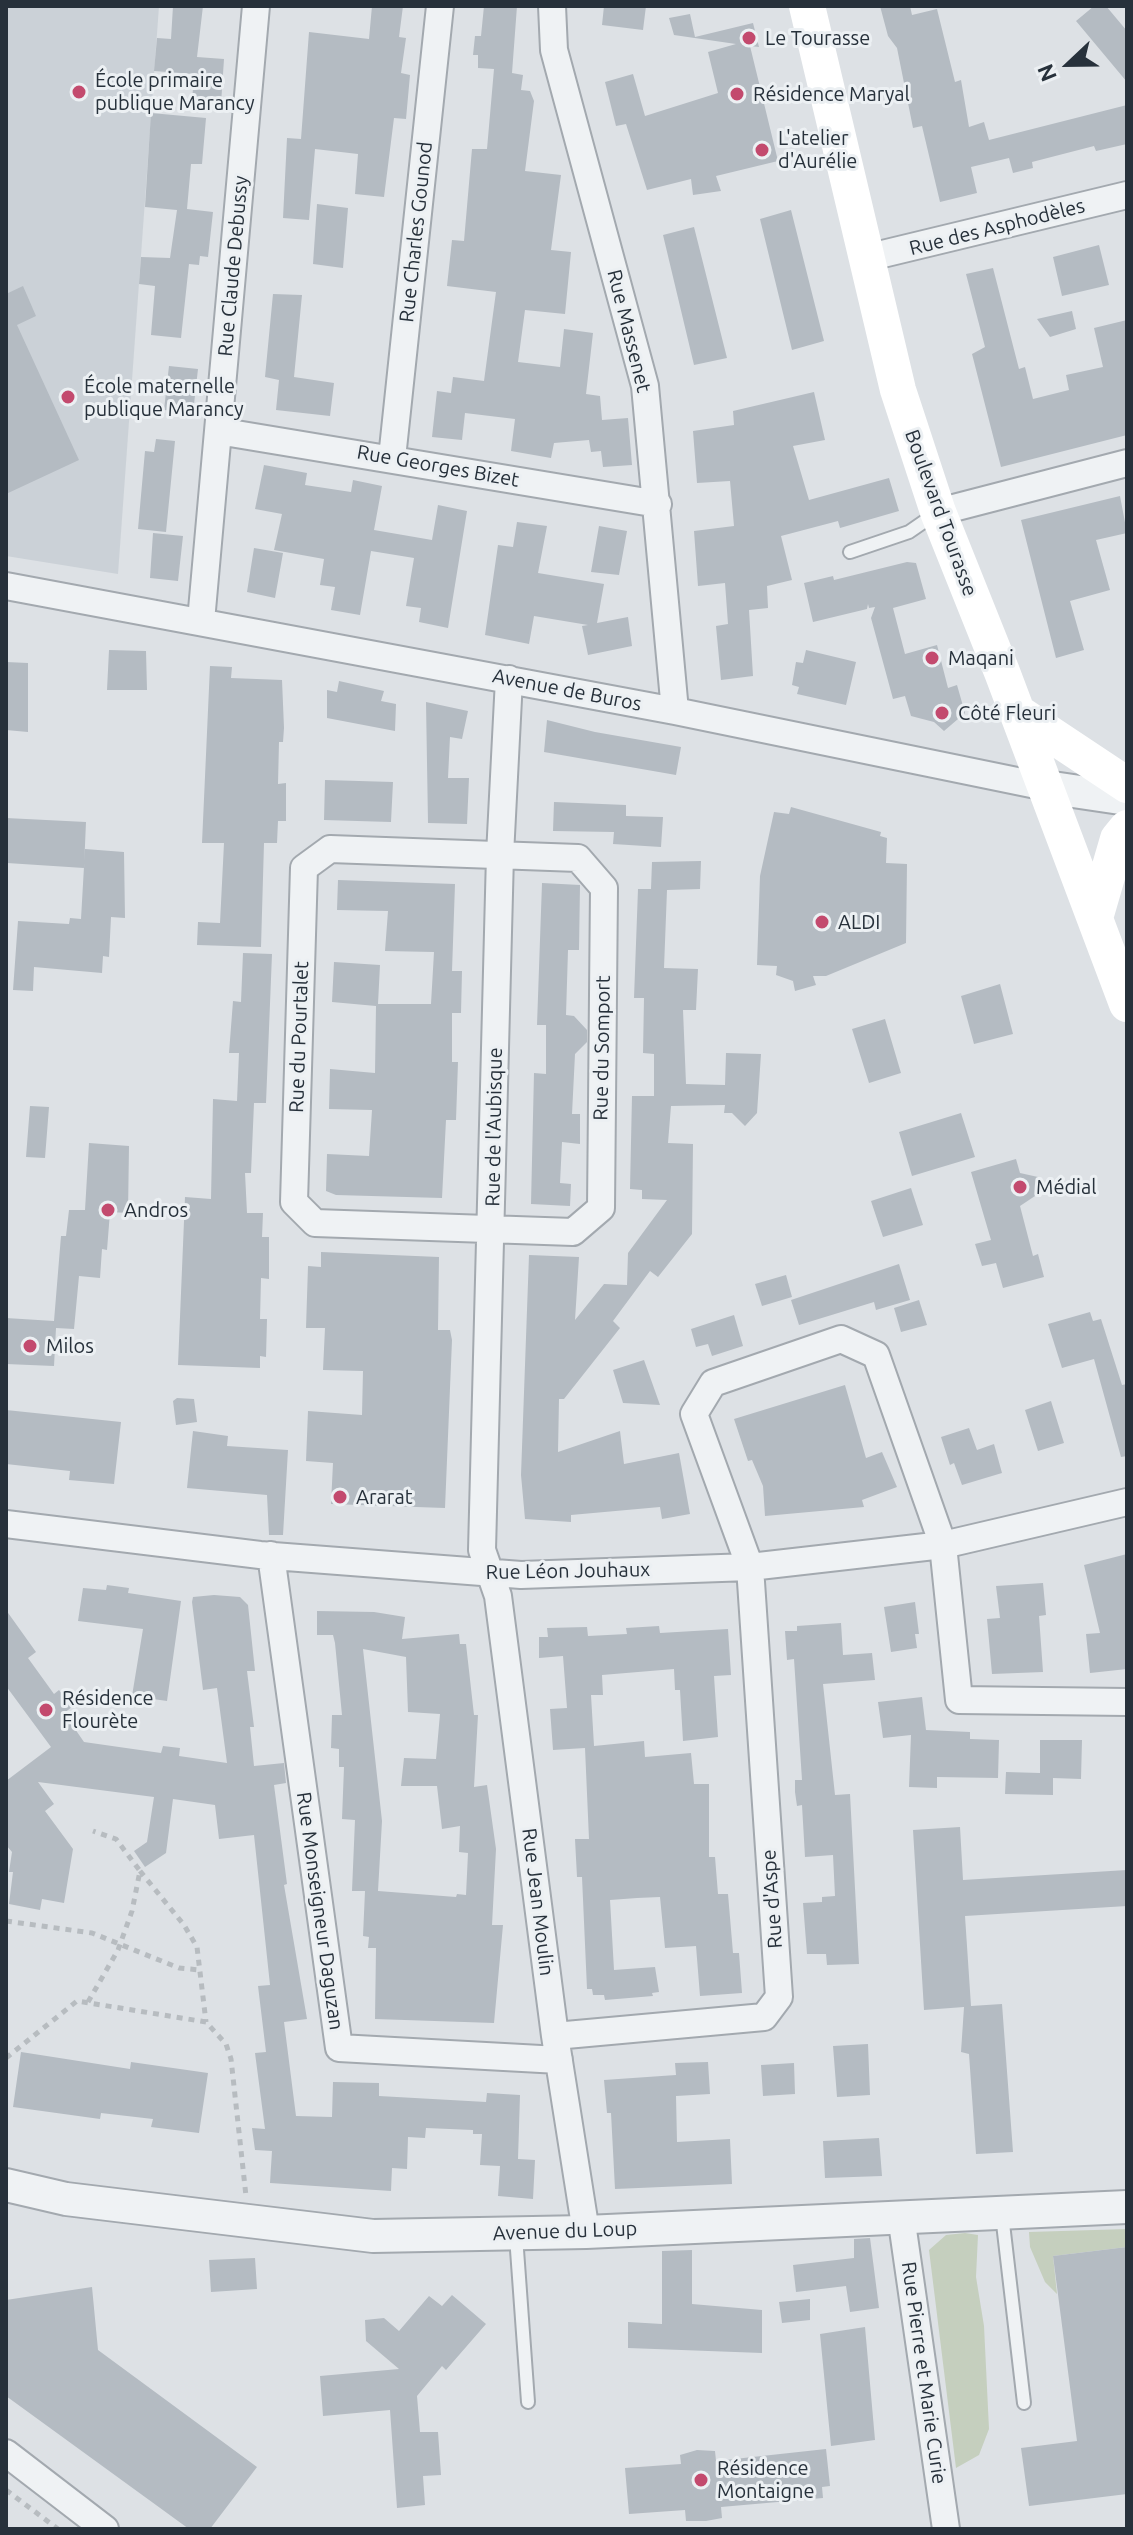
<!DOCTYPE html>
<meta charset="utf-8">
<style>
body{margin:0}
#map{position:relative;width:1133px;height:2535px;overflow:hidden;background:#dde1e5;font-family:Ubuntu,sans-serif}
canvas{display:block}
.frame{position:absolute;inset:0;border:8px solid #27313b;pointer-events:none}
.north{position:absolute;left:1029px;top:24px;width:80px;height:80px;-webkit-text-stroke:6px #ecf0f3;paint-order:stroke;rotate:248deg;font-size:22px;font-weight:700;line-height:32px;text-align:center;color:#27313b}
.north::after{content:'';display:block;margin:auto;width:28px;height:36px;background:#27313b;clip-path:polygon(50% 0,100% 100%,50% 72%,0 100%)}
</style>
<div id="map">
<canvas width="1133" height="2535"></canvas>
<div class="frame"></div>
<div class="north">N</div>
</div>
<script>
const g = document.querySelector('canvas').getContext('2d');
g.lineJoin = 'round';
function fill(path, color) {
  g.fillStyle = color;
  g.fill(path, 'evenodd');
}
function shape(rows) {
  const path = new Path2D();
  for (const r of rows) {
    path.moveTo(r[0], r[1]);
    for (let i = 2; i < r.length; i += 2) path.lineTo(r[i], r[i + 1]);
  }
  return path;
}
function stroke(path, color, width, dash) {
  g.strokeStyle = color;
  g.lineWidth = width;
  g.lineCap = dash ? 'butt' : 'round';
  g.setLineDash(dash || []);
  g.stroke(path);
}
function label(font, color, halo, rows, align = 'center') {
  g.font = font + ' Ubuntu,sans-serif';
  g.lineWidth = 6;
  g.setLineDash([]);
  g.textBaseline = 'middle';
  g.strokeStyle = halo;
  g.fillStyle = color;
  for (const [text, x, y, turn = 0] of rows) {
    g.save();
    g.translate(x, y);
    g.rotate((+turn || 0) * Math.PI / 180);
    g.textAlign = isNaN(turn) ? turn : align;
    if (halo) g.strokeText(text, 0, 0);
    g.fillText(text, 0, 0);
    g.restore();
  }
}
fill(shape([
 [6,6,159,6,118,574,6,556]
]), '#cbd1d7');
fill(shape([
 [1127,2229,1127,2247,1053,2256,1057,2294,1045,2282,1030,2247,1029,2232],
 [965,2233,978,2235,976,2277,984,2326,989,2429,979,2455,956,2468,929,2250,946,2235]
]), '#c5cfbe');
fill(shape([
 [173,6,203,6,197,57,224,59,221,104,192,102,194,74,154,71,157,38,171,39],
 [372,6,403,6,399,37,406,38,401,73,410,75,406,119,394,118,384,197,355,194,358,154,315,149,309,220,283,218,287,138,301,139,309,32,369,39],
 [484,6,517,6,512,73,523,75,521,90,530,91,534,101,525,171,561,175,551,250,571,252,565,314,525,310,518,362,560,367,564,329,593,333,586,394,600,396,602,420,628,418,632,465,603,467,601,451,591,452,589,440,554,443,551,458,511,451,515,419,465,413,462,440,432,437,437,391,451,393,453,377,484,381,496,292,447,286,452,240,464,241,472,149,487,149,494,69,478,68,478,55,473,55,475,36,481,36],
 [604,6,646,6,643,30,602,25],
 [880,6,910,6,912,15,937,9,955,82,961,80,969,127,984,122,989,140,1127,105,1127,144,1096,151,1094,146,1032,162,1033,168,1013,173,1009,158,971,167,977,193,940,202,922,126,913,128,897,48,888,36],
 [1094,6,1106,6,1127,31,1127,82,1076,21],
 [690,14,695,37,753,23,759,47,750,46,778,161,716,176,721,191,693,195,691,179,647,190,626,124,616,126,605,82,633,74,645,116,718,93,708,52,736,44,674,35,669,18],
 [151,113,206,118,202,164,191,164,187,209,213,212,208,257,200,256,199,265,189,264,181,338,151,335,155,286,139,284,141,257,170,258,177,210,145,207],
 [317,204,348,208,343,268,313,264],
 [791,210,824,341,792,350,760,219],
 [694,227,727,358,694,365,663,235],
 [1099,245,1109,285,1062,296,1053,257],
 [993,268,1019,369,1025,367,1033,399,1069,390,1066,375,1103,367,1094,328,1127,320,1127,435,1001,467,972,354,985,347,966,274],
 [23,286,36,316,17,325,79,460,6,494,6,294],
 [273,294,302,295,294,377,334,383,330,416,276,410,279,380,265,377],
 [1072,311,1076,329,1050,337,1037,319],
 [169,366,198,369,193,413,164,410],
 [814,392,825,440,793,446,809,500,889,478,899,511,840,528,838,521,781,536,792,580,767,586,768,608,749,610,753,676,721,680,716,626,728,624,725,583,698,586,694,531,734,526,730,481,697,483,693,431,734,425,733,411],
 [156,439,175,441,166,532,138,529,145,451,154,452],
 [264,465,307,473,305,485,351,492,353,480,382,486,374,530,432,540,438,505,467,511,448,628,419,622,421,608,406,606,414,558,371,551,360,615,331,610,335,587,320,585,324,559,274,550,282,514,255,509],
 [1120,496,1127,533,1096,540,1110,590,1070,601,1084,650,1056,658,1021,520],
 [517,522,547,526,538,573,604,584,597,623,628,617,632,646,588,655,582,626,588,625,534,616,529,644,485,635,498,545,513,547],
 [599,526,627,531,619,575,591,572],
 [153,533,183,536,178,581,150,578],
 [254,548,283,553,275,598,247,592],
 [907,562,916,563,926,599,893,608,905,654,937,645,948,688,957,685,965,713,944,731,934,722,911,716,905,696,893,699,871,618,875,607,869,608,868,604,867,609,813,622,804,583,833,576,834,580],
 [109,650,146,651,147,690,107,690],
 [806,650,856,662,846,705,797,694,799,687,792,685,796,662,803,663],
 [6,662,28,663,28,732,6,730],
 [210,666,232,667,231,678,282,680,284,728,283,742,279,742,278,784,286,783,286,821,278,821,277,843,264,843,261,947,197,945,198,922,220,923,224,843,202,843],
 [339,681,384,691,381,701,396,704,395,731,327,718,327,690,337,692],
 [426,702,468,711,462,739,450,737,448,778,469,778,467,824,428,823],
 [547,720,595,732,681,747,676,775,544,752],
 [325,780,393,782,391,822,324,820],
 [554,802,626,805,626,816,663,817,661,847,613,844,614,832,553,831],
 [791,807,881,832,880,836,887,838,886,863,907,864,906,943,826,976,813,976,816,985,795,991,793,981,776,975,777,966,757,965,760,876,774,812,789,814],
 [6,818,86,822,84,868,7,863],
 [85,849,124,852,125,918,111,917,109,957,103,956,102,973,34,967,33,991,13,990,18,921,69,924,70,918,81,919],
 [701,861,700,889,667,890,664,968,698,969,696,1010,683,1010,686,1084,725,1085,726,1053,761,1054,757,1113,745,1126,732,1113,724,1113,725,1105,671,1106,668,1143,693,1144,692,1234,658,1277,650,1271,613,1321,620,1328,564,1399,559,1399,558,1452,620,1431,624,1464,679,1453,690,1514,662,1519,660,1507,571,1515,571,1522,525,1519,521,1475,529,1255,579,1257,575,1320,604,1284,627,1285,628,1253,667,1200,642,1199,642,1190,630,1189,632,1096,654,1096,654,1054,643,1053,644,998,634,998,638,889,651,889,652,862],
 [338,880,455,884,452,971,462,971,461,1013,452,1013,452,1062,458,1062,456,1120,446,1120,442,1198,336,1195,326,1191,327,1154,369,1156,372,1110,329,1109,330,1069,375,1073,376,1006,332,1002,334,962,380,965,378,1004,431,1004,434,952,385,951,388,911,337,910],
 [542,883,580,885,579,950,568,950,566,1015,574,1016,587,1030,587,1042,575,1054,572,1114,580,1114,580,1144,562,1142,560,1183,571,1184,570,1206,531,1204,534,1073,546,1074,546,1025,537,1025],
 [243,953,272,954,266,1103,254,1103,251,1173,245,1173,247,1213,263,1213,262,1237,269,1237,269,1279,261,1278,260,1319,267,1319,266,1357,260,1356,260,1368,178,1365,185,1197,211,1199,213,1099,237,1101,239,1053,229,1053,233,1001,241,1002],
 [1000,984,1013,1034,974,1044,961,996],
 [885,1019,901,1073,869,1083,852,1029],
 [30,1106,49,1107,45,1158,26,1157],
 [961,1113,975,1157,912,1176,899,1132],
 [89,1143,129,1146,128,1213,110,1212,107,1250,102,1249,100,1278,79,1276,74,1329,56,1328,54,1366,6,1364,6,1318,54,1321,61,1236,66,1236,69,1210,85,1210],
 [1016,1159,1020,1173,1038,1177,1041,1185,1038,1194,1020,1206,1033,1256,1038,1254,1044,1277,1003,1288,996,1263,982,1266,975,1244,991,1240,971,1172],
 [911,1188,923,1225,883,1237,871,1201],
 [321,1252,439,1257,438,1330,450,1330,452,1340,445,1508,331,1504,333,1463,306,1461,308,1411,362,1415,363,1371,323,1370,325,1328,306,1328,308,1266,321,1267],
 [899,1264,910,1300,876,1310,874,1302,799,1325,791,1300],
 [786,1275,792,1297,762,1306,755,1284],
 [919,1300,927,1325,901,1332,894,1308],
 [1090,1312,1093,1321,1101,1319,1122,1385,1127,1384,1127,1456,1121,1457,1094,1359,1062,1368,1048,1324],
 [734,1315,743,1346,712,1356,708,1344,696,1347,691,1329],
 [644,1360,660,1405,623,1403,613,1370],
 [845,1385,866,1458,882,1452,897,1487,862,1500,864,1507,765,1516,763,1486,752,1460,748,1461,734,1419],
 [177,1398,194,1399,197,1422,176,1425,173,1401],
 [1051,1401,1064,1443,1038,1451,1025,1410],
 [6,1410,121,1422,114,1484,69,1480,70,1471,6,1464],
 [969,1428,977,1450,994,1444,1002,1473,962,1485,954,1463,950,1465,941,1437],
 [193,1431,228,1436,227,1446,288,1450,283,1535,269,1535,267,1495,187,1488],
 [1127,1554,1127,1669,1090,1673,1086,1634,1100,1633,1084,1565],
 [1043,1583,1046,1615,1039,1616,1043,1672,992,1674,987,1619,1000,1618,996,1586],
 [107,1585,129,1588,128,1593,181,1601,167,1701,132,1696,143,1629,78,1621,83,1588,106,1590],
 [214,1595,240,1597,248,1605,255,1671,247,1671,254,1727,250,1727,254,1766,284,1763,286,1783,274,1785,287,1884,284,1885,307,2019,284,2022,296,2116,332,2117,333,2082,379,2083,379,2096,486,2102,487,2093,520,2095,518,2159,535,2160,533,2199,498,2196,500,2166,480,2165,482,2134,473,2134,473,2130,426,2128,425,2138,408,2137,407,2169,392,2168,391,2191,270,2183,272,2151,255,2150,252,2128,265,2129,255,2053,266,2052,258,1986,270,1985,254,1835,219,1839,215,1805,173,1799,166,1853,145,1867,134,1851,147,1842,154,1797,38,1782,54,1804,45,1811,73,1849,64,1903,42,1899,40,1910,9,1904,13,1872,9,1872,12,1852,6,1845,6,1781,51,1747,6,1686,6,1610,36,1652,28,1658,54,1694,59,1690,72,1707,64,1713,84,1742,161,1753,163,1746,180,1748,179,1756,227,1763,217,1688,203,1690,192,1602,193,1597],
 [915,1602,919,1634,915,1634,917,1648,891,1652,884,1607],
 [317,1611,374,1612,405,1617,402,1639,459,1634,460,1644,466,1644,474,1715,478,1715,474,1787,487,1785,496,1849,492,1925,503,1925,494,2023,375,2019,376,1948,368,1948,369,1937,363,1936,365,1891,352,1891,355,1820,342,1819,344,1767,339,1767,339,1749,331,1748,332,1715,342,1715,335,1643,333,1635,317,1635],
 [363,1649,406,1657,408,1712,440,1714,436,1759,404,1758,401,1786,437,1786,442,1829,460,1826,459,1852,468,1853,466,1895,457,1894,456,1897,378,1891,382,1821],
 [841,1623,843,1655,872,1653,875,1680,823,1684,835,1795,850,1794,859,1964,827,1965,826,1954,807,1954,803,1903,822,1902,822,1897,835,1896,833,1855,805,1857,802,1805,797,1806,795,1792,795,1780,802,1780,794,1659,787,1660,785,1631,797,1631,797,1626],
 [659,1626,660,1633,728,1629,731,1675,714,1676,718,1737,683,1741,680,1690,675,1690,674,1669,602,1675,603,1695,591,1695,594,1746,644,1741,645,1757,691,1753,694,1784,709,1784,709,1857,715,1857,718,1894,728,1894,733,1953,739,1953,742,1993,700,1996,696,1946,665,1948,660,1897,637,1898,610,1900,614,1970,655,1967,659,1992,652,1993,653,1996,605,2000,604,1995,593,1995,592,1989,587,1989,582,1877,577,1877,575,1839,589,1839,585,1748,553,1750,550,1709,567,1708,563,1656,539,1658,539,1637,548,1637,547,1628,587,1627,588,1636,627,1634,626,1628],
 [922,1697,926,1730,970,1732,970,1739,999,1740,998,1778,937,1777,937,1788,909,1787,911,1735,883,1738,878,1702],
 [1040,1740,1082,1740,1081,1779,1053,1778,1053,1795,1005,1794,1006,1772,1040,1773],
 [960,1827,963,1880,1127,1870,1127,1906,965,1916,971,2006,1002,2004,1013,2152,976,2154,969,2054,961,2052,964,2007,924,2010,913,1830],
 [868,2044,870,2095,837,2097,833,2046],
 [21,2052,130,2069,131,2062,208,2073,199,2133,151,2127,153,2119,101,2113,100,2119,13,2107],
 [708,2062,710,2094,676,2096,677,2142,730,2139,732,2184,615,2189,611,2113,607,2113,604,2080,676,2075,675,2063],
 [794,2063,795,2094,763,2096,761,2065],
 [879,2138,882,2176,825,2178,823,2141],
 [870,2238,879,2308,850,2312,846,2286,796,2292,793,2265,854,2258,854,2239],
 [1127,2247,1127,2494,1029,2506,1021,2448,1077,2441,1053,2256],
 [692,2250,692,2304,762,2310,762,2353,628,2348,628,2322,662,2324,662,2251],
 [255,2258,257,2289,211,2292,209,2260],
 [92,2287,98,2350,257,2467,210,2529,189,2529,6,2396,6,2300],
 [452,2295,486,2324,446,2370,442,2366,417,2396,420,2432,438,2432,441,2475,423,2476,425,2505,397,2508,390,2410,323,2416,320,2376,399,2369,366,2341,365,2320,384,2318,399,2331,429,2296,442,2306],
 [810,2299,810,2320,782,2323,779,2302],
 [865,2327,875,2440,831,2446,820,2334],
 [826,2449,830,2486,822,2487,823,2498,721,2507,722,2518,706,2521,686,2521,685,2510,629,2514,625,2468,681,2464,680,2455,697,2450,715,2451,716,2461]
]), '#b4bbc2');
const service = shape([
 [850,552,909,532,935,514],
 [1002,2215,1024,2403],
 [516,2236,528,2402]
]);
const minor = shape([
 [552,6,554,50,645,386,675,711],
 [866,258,1127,195],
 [218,431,658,504],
 [392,458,440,6],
 [938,512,1127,463],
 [6,586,675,711,1046,787],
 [201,621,256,6],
 [509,679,500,855,482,1550,498,1596,555,2036,586,2232],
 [330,849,578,858,604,888,601,1208,573,1232,315,1223,294,1202,304,868,330,849],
 [6,1524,260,1555,521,1575,750,1567,943,1545,1127,1502],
 [271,1555,339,2048,559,2060],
 [555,2036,764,2017,779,1997,750,1567,694,1414,713,1383,841,1339,876,1355,943,1545,959,1700,1127,1702],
 [901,2216,946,2529],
 [6,2453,105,2529]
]);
const tertiary = shape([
 [1046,787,1127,799],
 [6,2185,66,2199,373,2236,586,2232,1127,2207]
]);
stroke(service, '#a3a9af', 16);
stroke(minor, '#a3a9af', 30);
stroke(tertiary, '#a3a9af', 36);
stroke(shape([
 [140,1871,184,1925,197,1947,206,2022],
 [6,1921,92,1933,179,1968,200,1970],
 [88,2002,118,1950,132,1911,140,1871,116,1839,93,1831],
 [6,2058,77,2001,206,2022,226,2044,231,2059,246,2196],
 [6,2490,58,2529]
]), '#b7bcc0', 5, [6, 6]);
stroke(service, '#eff2f4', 12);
stroke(minor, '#eff2f4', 26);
stroke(tertiary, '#eff2f4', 32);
stroke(shape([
 [807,6,898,390,938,512,1002,672,1127,1004],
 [1017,712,1127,785],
 [1095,918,1118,839,1127,828]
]), '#fff', 36);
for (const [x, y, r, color] of [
 [749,38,8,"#c34a6e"],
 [79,92,8,"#c34a6e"],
 [737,94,8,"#c34a6e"],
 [762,150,8,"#c34a6e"],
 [68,397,8,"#c34a6e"],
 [932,658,8,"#c34a6e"],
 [942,713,8,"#c34a6e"],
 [822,922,8,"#c34a6e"],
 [1020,1187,8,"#c34a6e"],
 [108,1210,8,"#c34a6e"],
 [30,1346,8,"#c34a6e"],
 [340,1497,8,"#c34a6e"],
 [46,1710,8,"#c34a6e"],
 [701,2480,8,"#c34a6e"]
]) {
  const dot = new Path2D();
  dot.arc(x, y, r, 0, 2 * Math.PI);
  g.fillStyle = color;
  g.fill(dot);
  stroke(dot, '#ecf0f3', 3);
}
label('20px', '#27313b', '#ecf0f3', [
 ["Le Tourasse",765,38],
 ["École primaire",95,80],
 ["publique Marancy",95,103],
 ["Résidence Maryal",753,94],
 ["L'atelier",778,138],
 ["d'Aurélie",778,161],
 ["École maternelle",84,386],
 ["publique Marancy",84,409],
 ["Maqani",948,658],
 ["Côté Fleuri",958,713],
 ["ALDI",838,922],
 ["Médial",1036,1187],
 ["Andros",124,1210],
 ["Milos",46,1346],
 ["Ararat",356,1497],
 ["Résidence",62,1698],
 ["Flourète",62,1721],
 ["Résidence",717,2468],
 ["Montaigne",717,2491]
], 'left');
label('20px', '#27313b', '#ecf0f3', [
 ["Rue des Asphodèles",997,227,-14],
 ["Rue Charles Gounod",416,232,-84],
 ["Rue Claude Debussy",233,266,-85],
 ["Rue Massenet",629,331,76],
 ["Rue Georges Bizet",438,466,10],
 ["Boulevard Tourasse",941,513,70],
 ["Avenue de Buros",567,690,11],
 ["Rue du Pourtalet",299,1037,-88],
 ["Rue du Somport",602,1048,-89],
 ["Rue de l'Aubisque",494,1127,-89],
 ["Rue Léon Jouhaux",568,1571,-1],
 ["Rue d'Aspe",772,1899,-94],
 ["Rue Jean Moulin",538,1902,83],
 ["Rue Monseigneur Daguzan",320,1911,82],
 ["Avenue du Loup",565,2231,-2],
 ["Rue Pierre et Marie Curie",924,2373,82]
]);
</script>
